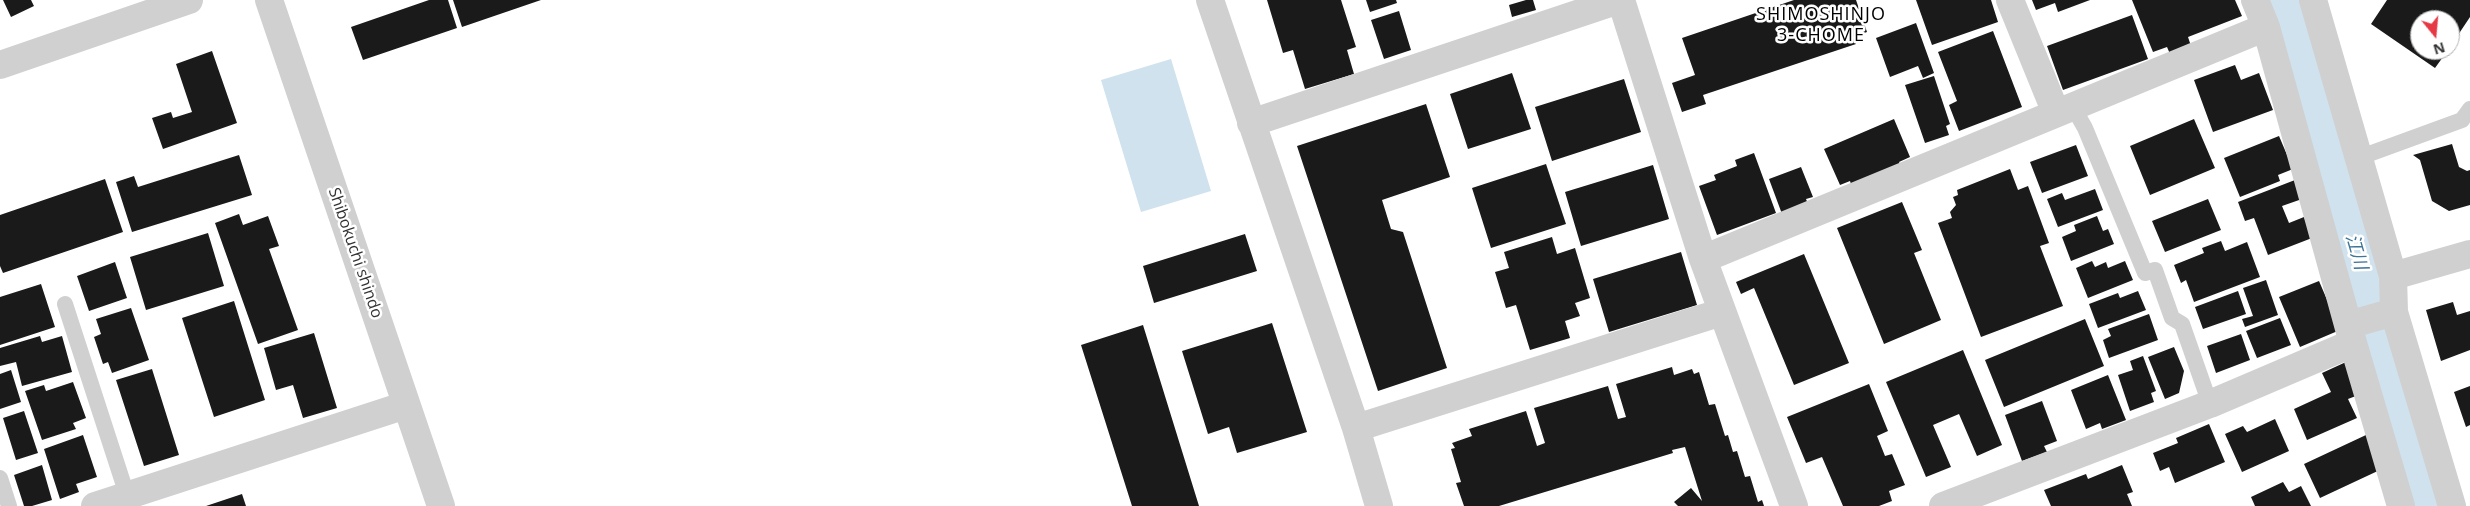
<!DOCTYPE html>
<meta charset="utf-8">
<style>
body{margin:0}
#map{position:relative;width:2470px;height:506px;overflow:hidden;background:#fff;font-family:"Open Sans",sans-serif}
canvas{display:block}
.north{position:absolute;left:2410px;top:10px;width:50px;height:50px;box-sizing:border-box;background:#fff;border:1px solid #adadad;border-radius:50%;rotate:163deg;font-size:14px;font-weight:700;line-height:20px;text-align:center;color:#333}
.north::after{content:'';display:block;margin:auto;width:18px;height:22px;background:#e63946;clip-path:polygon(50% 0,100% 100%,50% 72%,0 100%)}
</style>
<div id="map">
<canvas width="2470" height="506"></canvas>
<div class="north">N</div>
</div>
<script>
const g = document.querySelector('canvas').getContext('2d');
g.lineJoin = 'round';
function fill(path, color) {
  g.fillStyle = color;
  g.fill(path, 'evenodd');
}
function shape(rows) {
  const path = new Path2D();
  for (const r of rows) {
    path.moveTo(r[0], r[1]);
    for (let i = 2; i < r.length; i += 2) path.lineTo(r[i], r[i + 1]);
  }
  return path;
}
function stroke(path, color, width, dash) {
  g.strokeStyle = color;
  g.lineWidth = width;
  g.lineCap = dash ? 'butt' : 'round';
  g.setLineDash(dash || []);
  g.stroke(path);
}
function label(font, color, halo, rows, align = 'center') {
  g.font = font + ' "Open Sans","Noto Sans JP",sans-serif';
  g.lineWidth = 5;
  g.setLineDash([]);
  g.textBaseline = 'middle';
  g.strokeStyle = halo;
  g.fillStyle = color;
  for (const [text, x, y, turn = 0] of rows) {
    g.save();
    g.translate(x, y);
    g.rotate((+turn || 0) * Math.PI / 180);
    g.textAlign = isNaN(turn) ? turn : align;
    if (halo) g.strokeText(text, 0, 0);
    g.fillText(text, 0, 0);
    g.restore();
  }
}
fill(shape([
 [1171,59,1211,191,1141,212,1101,80]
]), '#cfe2ee');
stroke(shape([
 [2279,0,2354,244,2429,506]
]), '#cfe2ee', 66);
fill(shape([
 [3,0,31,0,34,6,11,17],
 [429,0,448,0,457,28,363,60,351,27],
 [453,0,541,0,462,27],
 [1267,0,1341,0,1356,47,1347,50,1354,74,1305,89,1293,50,1283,53],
 [1366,0,1396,0,1397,3,1370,12],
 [1526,0,1533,0,1536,10,1512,17,1509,5],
 [1794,0,1856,0,1867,32,1853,37,1856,44,1703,95,1706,104,1682,112,1672,83,1695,75,1682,38],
 [1916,0,1991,0,1998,22,1932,45],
 [2032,0,2090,0,2058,12,2055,3,2036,10],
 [2132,0,2235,0,2242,16,2188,37,2191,46,2170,54,2167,47,2153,52],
 [2387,0,2470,0,2470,17,2450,47,2450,20,2420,20,2420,50,2448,50,2435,68,2371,24],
 [1399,11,1411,50,1384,59,1371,20],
 [2132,15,2148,59,2063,90,2047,46],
 [1916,23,1934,73,1923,78,1918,66,1890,77,1876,38],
 [1993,31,2022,107,1959,131,1949,105,1957,101,1938,52],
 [212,51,237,123,163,149,152,118,171,112,173,118,192,112,176,64],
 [2235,65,2241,80,2259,73,2273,110,2213,132,2194,80],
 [1512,73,1531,129,1468,149,1450,94],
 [1934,76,1950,124,1946,126,1949,135,1925,143,1905,85],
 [1624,79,1641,132,1552,161,1535,107],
 [1426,104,1450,177,1382,200,1391,229,1403,232,1447,368,1378,391,1297,146],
 [1894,119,1910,157,1899,162,1901,166,1852,187,1850,181,1840,185,1824,149],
 [2194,119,2215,168,2150,195,2130,146],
 [2279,136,2293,169,2278,175,2280,181,2240,197,2224,158],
 [2452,144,2459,167,2467,171,2470,170,2470,205,2449,211,2432,201,2420,160,2413,155],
 [2076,145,2088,176,2042,193,2030,162],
 [1754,153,1776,213,1717,235,1699,186,1716,180,1714,175,1737,166,1735,160],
 [239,155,252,195,132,232,116,182,134,176,138,187],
 [1546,164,1566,224,1491,248,1472,188],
 [1653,165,1669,219,1581,246,1565,192],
 [1801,167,1813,197,1806,199,1808,204,1782,214,1769,179],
 [2010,169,2018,190,2028,186,2049,243,2040,246,2063,306,1981,337,1938,223,1952,218,1950,212,1956,205,1953,197,1958,195,1957,190],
 [105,179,123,232,3,273,0,266,0,215],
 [2295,180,2302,199,2282,206,2289,223,2304,217,2312,238,2268,255,2254,218,2245,221,2238,202],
 [2095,189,2103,210,2058,227,2047,199,2062,193,2065,200],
 [2208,199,2221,230,2165,252,2152,221],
 [1902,202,1922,250,1914,253,1941,320,1884,344,1837,228],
 [239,214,243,225,268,216,279,246,269,249,298,330,258,344,215,223],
 [2097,216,2103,231,2108,229,2114,244,2071,261,2062,237,2076,231,2074,225],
 [208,233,224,286,146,310,130,257],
 [1245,234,1257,271,1154,303,1143,266],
 [1552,237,1557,254,1575,248,1590,298,1575,303,1580,316,1565,321,1570,338,1530,350,1516,305,1506,308,1495,272,1509,268,1504,252],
 [2221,241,2225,251,2247,242,2260,277,2194,302,2186,280,2181,283,2174,265,2204,253,2202,248],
 [1681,252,1697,305,1609,332,1593,279],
 [1804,254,1849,363,1794,385,1754,288,1741,294,1736,282],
 [2092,261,2095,267,2106,262,2108,268,2125,261,2133,280,2088,298,2076,268],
 [115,262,127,298,89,311,77,276],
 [2266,280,2278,315,2245,327,2242,319,2253,316,2243,288],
 [2319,281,2340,330,2300,347,2279,297],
 [41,284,55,327,0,345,0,297],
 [2138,291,2146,310,2098,328,2089,304,2118,293,2120,298],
 [2238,291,2246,314,2203,329,2195,307],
 [234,301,265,400,214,417,182,318],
 [2453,302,2457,315,2470,311,2470,350,2441,361,2426,310],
 [131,308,149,360,112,373,108,362,103,364,94,337,101,334,96,319],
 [2149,314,2158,340,2109,358,2103,340,2111,336,2108,329],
 [2280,318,2291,345,2257,358,2246,331],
 [2085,319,2104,366,2004,407,1985,360],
 [1272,323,1307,432,1237,453,1229,427,1208,434,1182,351],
 [1143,325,1199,506,1132,506,1081,345],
 [314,333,337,408,303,418,293,385,276,390,264,348],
 [2241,334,2250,360,2216,373,2207,346],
 [40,336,42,342,62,336,72,372,22,386,16,362,0,366,0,348],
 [2174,347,2184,371,2179,393,2165,399,2148,357],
 [1963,350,2002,445,1977,456,1959,414,1933,425,1951,467,1926,477,1886,382],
 [2143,356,2156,391,2151,393,2154,402,2130,411,2118,375,2133,370,2130,361],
 [2346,362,2361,394,2348,399,2357,418,2307,440,2294,409,2331,392,2322,373],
 [1672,367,1674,375,1692,369,1694,374,1699,372,1709,405,1715,404,1725,436,1728,435,1733,452,1737,451,1745,477,1750,476,1758,502,1762,500,1764,506,1678,506,1674,502,1691,488,1702,501,1685,447,1672,450,1673,453,1499,506,1464,506,1456,483,1461,482,1451,449,1455,448,1452,443,1472,436,1469,429,1526,411,1537,446,1545,443,1534,408,1608,386,1618,419,1626,417,1616,384],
 [152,369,179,455,144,466,116,380],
 [11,370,21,402,0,409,0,374],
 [2108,375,2126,420,2102,429,2100,423,2086,429,2071,390],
 [73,382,86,418,73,423,76,429,42,440,25,391,44,385,46,391],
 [1869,384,1888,431,1877,436,1885,456,1892,454,1905,485,1889,491,1892,501,1879,506,1843,506,1822,457,1806,463,1787,417],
 [2470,386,2470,425,2466,427,2454,392],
 [2042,401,2057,441,2044,446,2047,452,2022,461,2005,415],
 [24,411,38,453,16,460,3,418],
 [2275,419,2289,451,2242,472,2225,434,2243,426,2247,432],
 [2209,424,2225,462,2175,483,2169,467,2160,471,2153,453,2178,443,2176,438],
 [83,435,97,477,76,484,79,492,60,499,44,449],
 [2366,435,2382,469,2320,498,2304,464],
 [42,465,52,500,32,506,24,506,14,475],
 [2122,465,2133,492,2127,494,2132,506,2051,506,2044,490,2086,474,2088,479],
 [2283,482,2289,492,2301,486,2311,506,2255,506,2251,497],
 [242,494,246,506,206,506]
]), '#1a1a1a');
stroke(shape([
 [2073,107,2085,128,2145,273,2155,270,2172,318,2182,324,2210,404],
 [2358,158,2462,120,2470,109],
 [65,304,127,495],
 [0,478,9,506]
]), '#d0d0d0', 16);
stroke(shape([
 [1210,0,1356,428,1379,506],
 [1621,0,1703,259,1794,506],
 [2010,0,2056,113],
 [2255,0,2266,27,2353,343,2401,506],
 [2313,0,2393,276,2394,312,2452,506],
 [0,65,189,0],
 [1251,123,1619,0],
 [1703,259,2266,27],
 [2393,276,2470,254],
 [2348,325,2394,312],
 [1356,428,1722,312],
 [95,506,406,405],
 [1943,506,2210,404,2353,343]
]), '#d0d0d0', 28);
stroke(shape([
 [269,0,441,506]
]), '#d0d0d0', 28);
label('16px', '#333', '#fff', [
 ["Shibokuchi shindo",355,253,71]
]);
g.letterSpacing = '1px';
label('18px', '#000', '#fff', [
 ["SHIMOSHINJO",1821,15],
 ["3-CHOME",1821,36]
]);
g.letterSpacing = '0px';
label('italic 18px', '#3f7597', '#fff', [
 ["江川",2356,252,74]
]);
</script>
